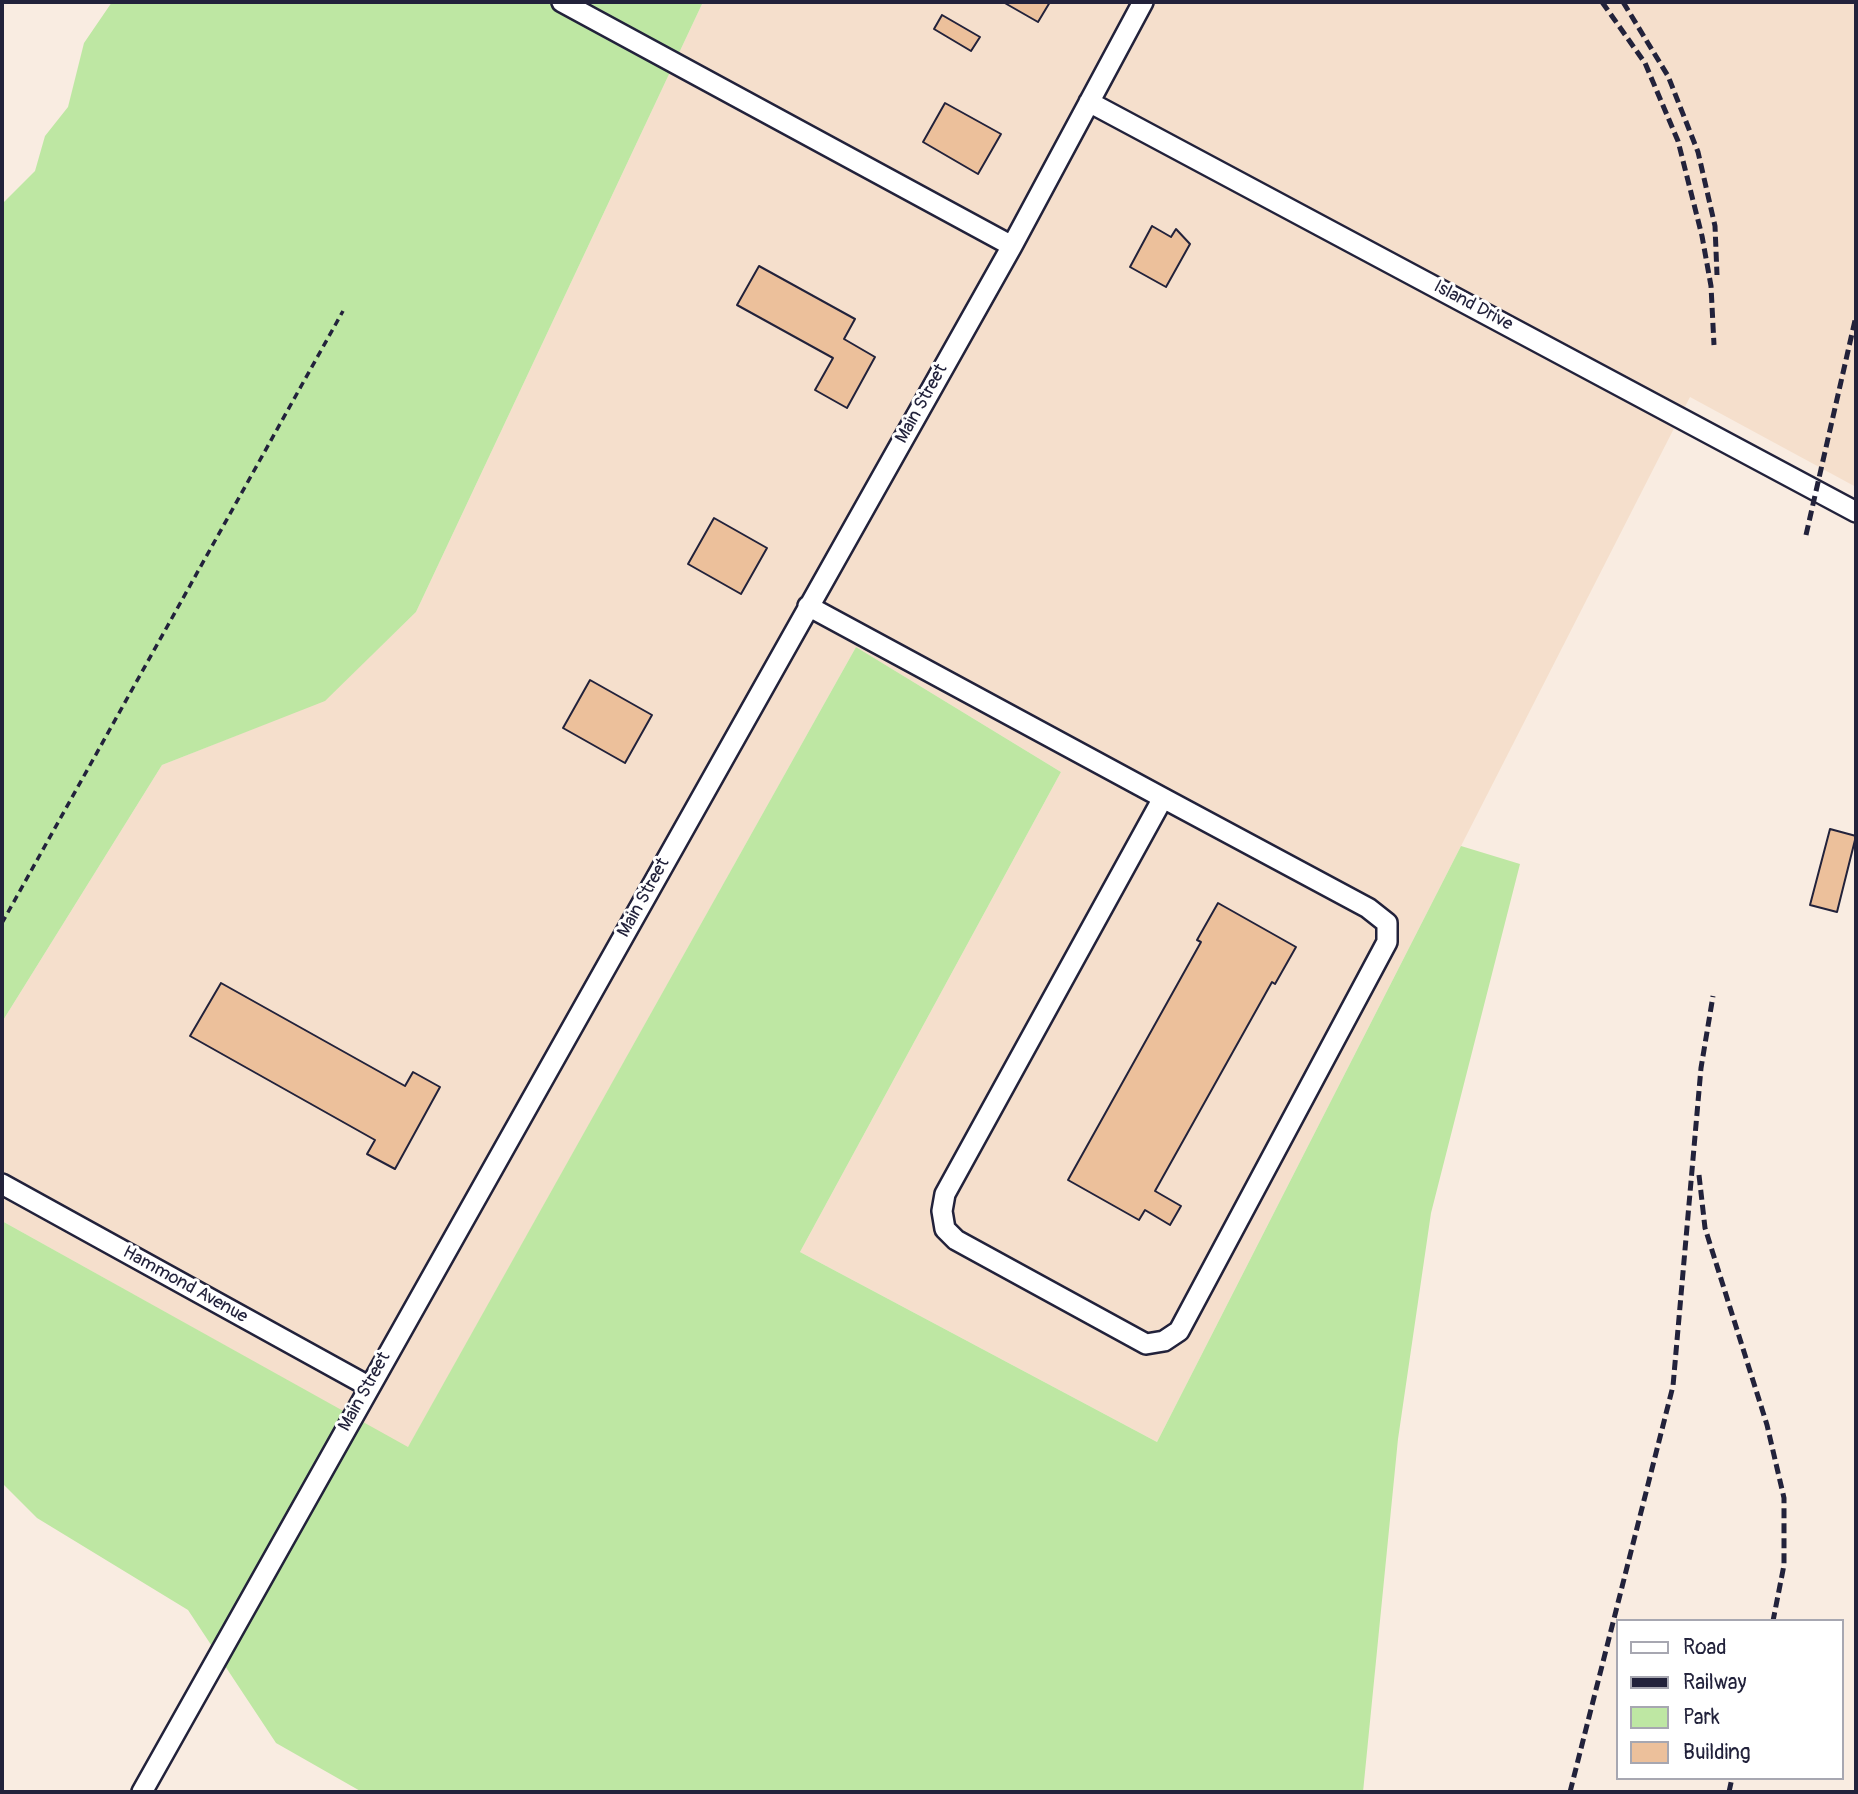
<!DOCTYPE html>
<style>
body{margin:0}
#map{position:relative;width:1858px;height:1794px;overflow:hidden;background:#f9ece1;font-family:Pangolin,sans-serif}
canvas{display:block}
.frame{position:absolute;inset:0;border:4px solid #22223b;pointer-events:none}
.legend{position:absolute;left:1616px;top:1619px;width:228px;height:161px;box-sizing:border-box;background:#fff;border:2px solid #a7a7b1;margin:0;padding:9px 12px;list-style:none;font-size:21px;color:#22223b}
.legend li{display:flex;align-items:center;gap:14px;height:35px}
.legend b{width:35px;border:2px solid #a7a7b1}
</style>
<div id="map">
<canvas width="1858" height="1794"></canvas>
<div class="frame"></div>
<ul class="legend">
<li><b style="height:9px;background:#fff"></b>Road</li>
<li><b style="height:9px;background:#22223b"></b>Railway</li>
<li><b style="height:19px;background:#bee7a3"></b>Park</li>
<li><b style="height:19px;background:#ecc09b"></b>Building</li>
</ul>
</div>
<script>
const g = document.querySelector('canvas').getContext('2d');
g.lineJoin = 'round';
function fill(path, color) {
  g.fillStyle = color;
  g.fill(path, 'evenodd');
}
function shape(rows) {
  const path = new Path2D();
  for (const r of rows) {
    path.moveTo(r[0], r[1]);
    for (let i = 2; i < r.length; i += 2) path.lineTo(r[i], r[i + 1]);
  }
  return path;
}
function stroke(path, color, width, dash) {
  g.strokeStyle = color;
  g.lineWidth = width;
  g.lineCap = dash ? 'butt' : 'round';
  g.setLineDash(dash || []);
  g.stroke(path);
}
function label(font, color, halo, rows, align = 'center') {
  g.font = font + ' Pangolin,sans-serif';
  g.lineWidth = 6;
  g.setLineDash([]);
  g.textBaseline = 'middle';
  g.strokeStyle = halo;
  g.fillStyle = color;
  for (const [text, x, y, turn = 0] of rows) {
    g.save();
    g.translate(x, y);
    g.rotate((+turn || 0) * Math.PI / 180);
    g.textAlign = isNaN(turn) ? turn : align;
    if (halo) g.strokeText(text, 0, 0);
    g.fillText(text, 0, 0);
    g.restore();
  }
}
fill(shape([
 [703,2,1856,2,1856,487,1690,397,1157,1442,800,1252,1061,772,856,647,408,1448,2,1221,2,1022,162,765,325,700,416,612]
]), '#f5dfcc');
fill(shape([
 [112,2,703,2,416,612,325,701,162,765,2,1022,2,204,35,171,45,136,68,107,84,43],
 [856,647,1061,772,800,1252,1157,1442,1461,846,1520,864,1431,1213,1398,1439,1363,1792,362,1792,276,1743,188,1610,37,1518,2,1483,2,1221,408,1447]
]), '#bee7a3');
const building = shape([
 [1003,2,1050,2,1038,22,1003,2],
 [942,15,980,37,971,51,934,29,942,15],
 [945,103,1001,134,978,174,923,142,945,103],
 [1152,226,1171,237,1176,229,1190,244,1166,287,1130,267,1152,226],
 [759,266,855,319,844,339,875,357,847,408,815,390,833,358,737,305,759,266],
 [714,518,767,548,741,594,688,564,714,518],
 [590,680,652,715,625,763,563,728,590,680],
 [1830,829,1856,836,1837,912,1810,905,1830,829],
 [1218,903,1296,947,1275,984,1272,982,1155,1191,1181,1206,1170,1225,1145,1210,1139,1220,1068,1180,1201,942,1197,940,1218,903],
 [221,983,405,1086,413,1072,440,1087,395,1169,367,1154,375,1140,190,1036,221,983]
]);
fill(building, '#ecc09b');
stroke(building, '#22223b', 2);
const minor = shape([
 [562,2,1012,246],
 [1089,102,1856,512],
 [808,606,1163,798,1368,908,1387,923,1387,942,1179,1331,1164,1341,1146,1344,956,1240,945,1229,942,1211,945,1194,1163,798],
 [2,1184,368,1386],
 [142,1792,1012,246,1143,2]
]);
stroke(minor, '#22223b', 24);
stroke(shape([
 [2,923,343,311]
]), '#22223b', 3.5, [7, 5]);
stroke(minor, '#fff', 19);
stroke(shape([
 [1602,2,1645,63,1678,141,1702,236,1711,286,1714,345],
 [1623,2,1668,76,1698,152,1715,226,1717,275],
 [1806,535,1856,316],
 [1699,1175,1705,1228,1767,1425,1784,1498,1784,1565,1773,1621],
 [1570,1792,1673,1386,1701,1068,1713,996],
 [1729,1792,1732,1778]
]), '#22223b', 5, [10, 5]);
label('18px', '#22223b', '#fff', [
 ["Island Drive",1473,306,28],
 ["Main Street",922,404,-61],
 ["Main Street",644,898,-61],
 ["Hammond Avenue",185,1285,29],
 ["Main Street",365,1392,-61]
]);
</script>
